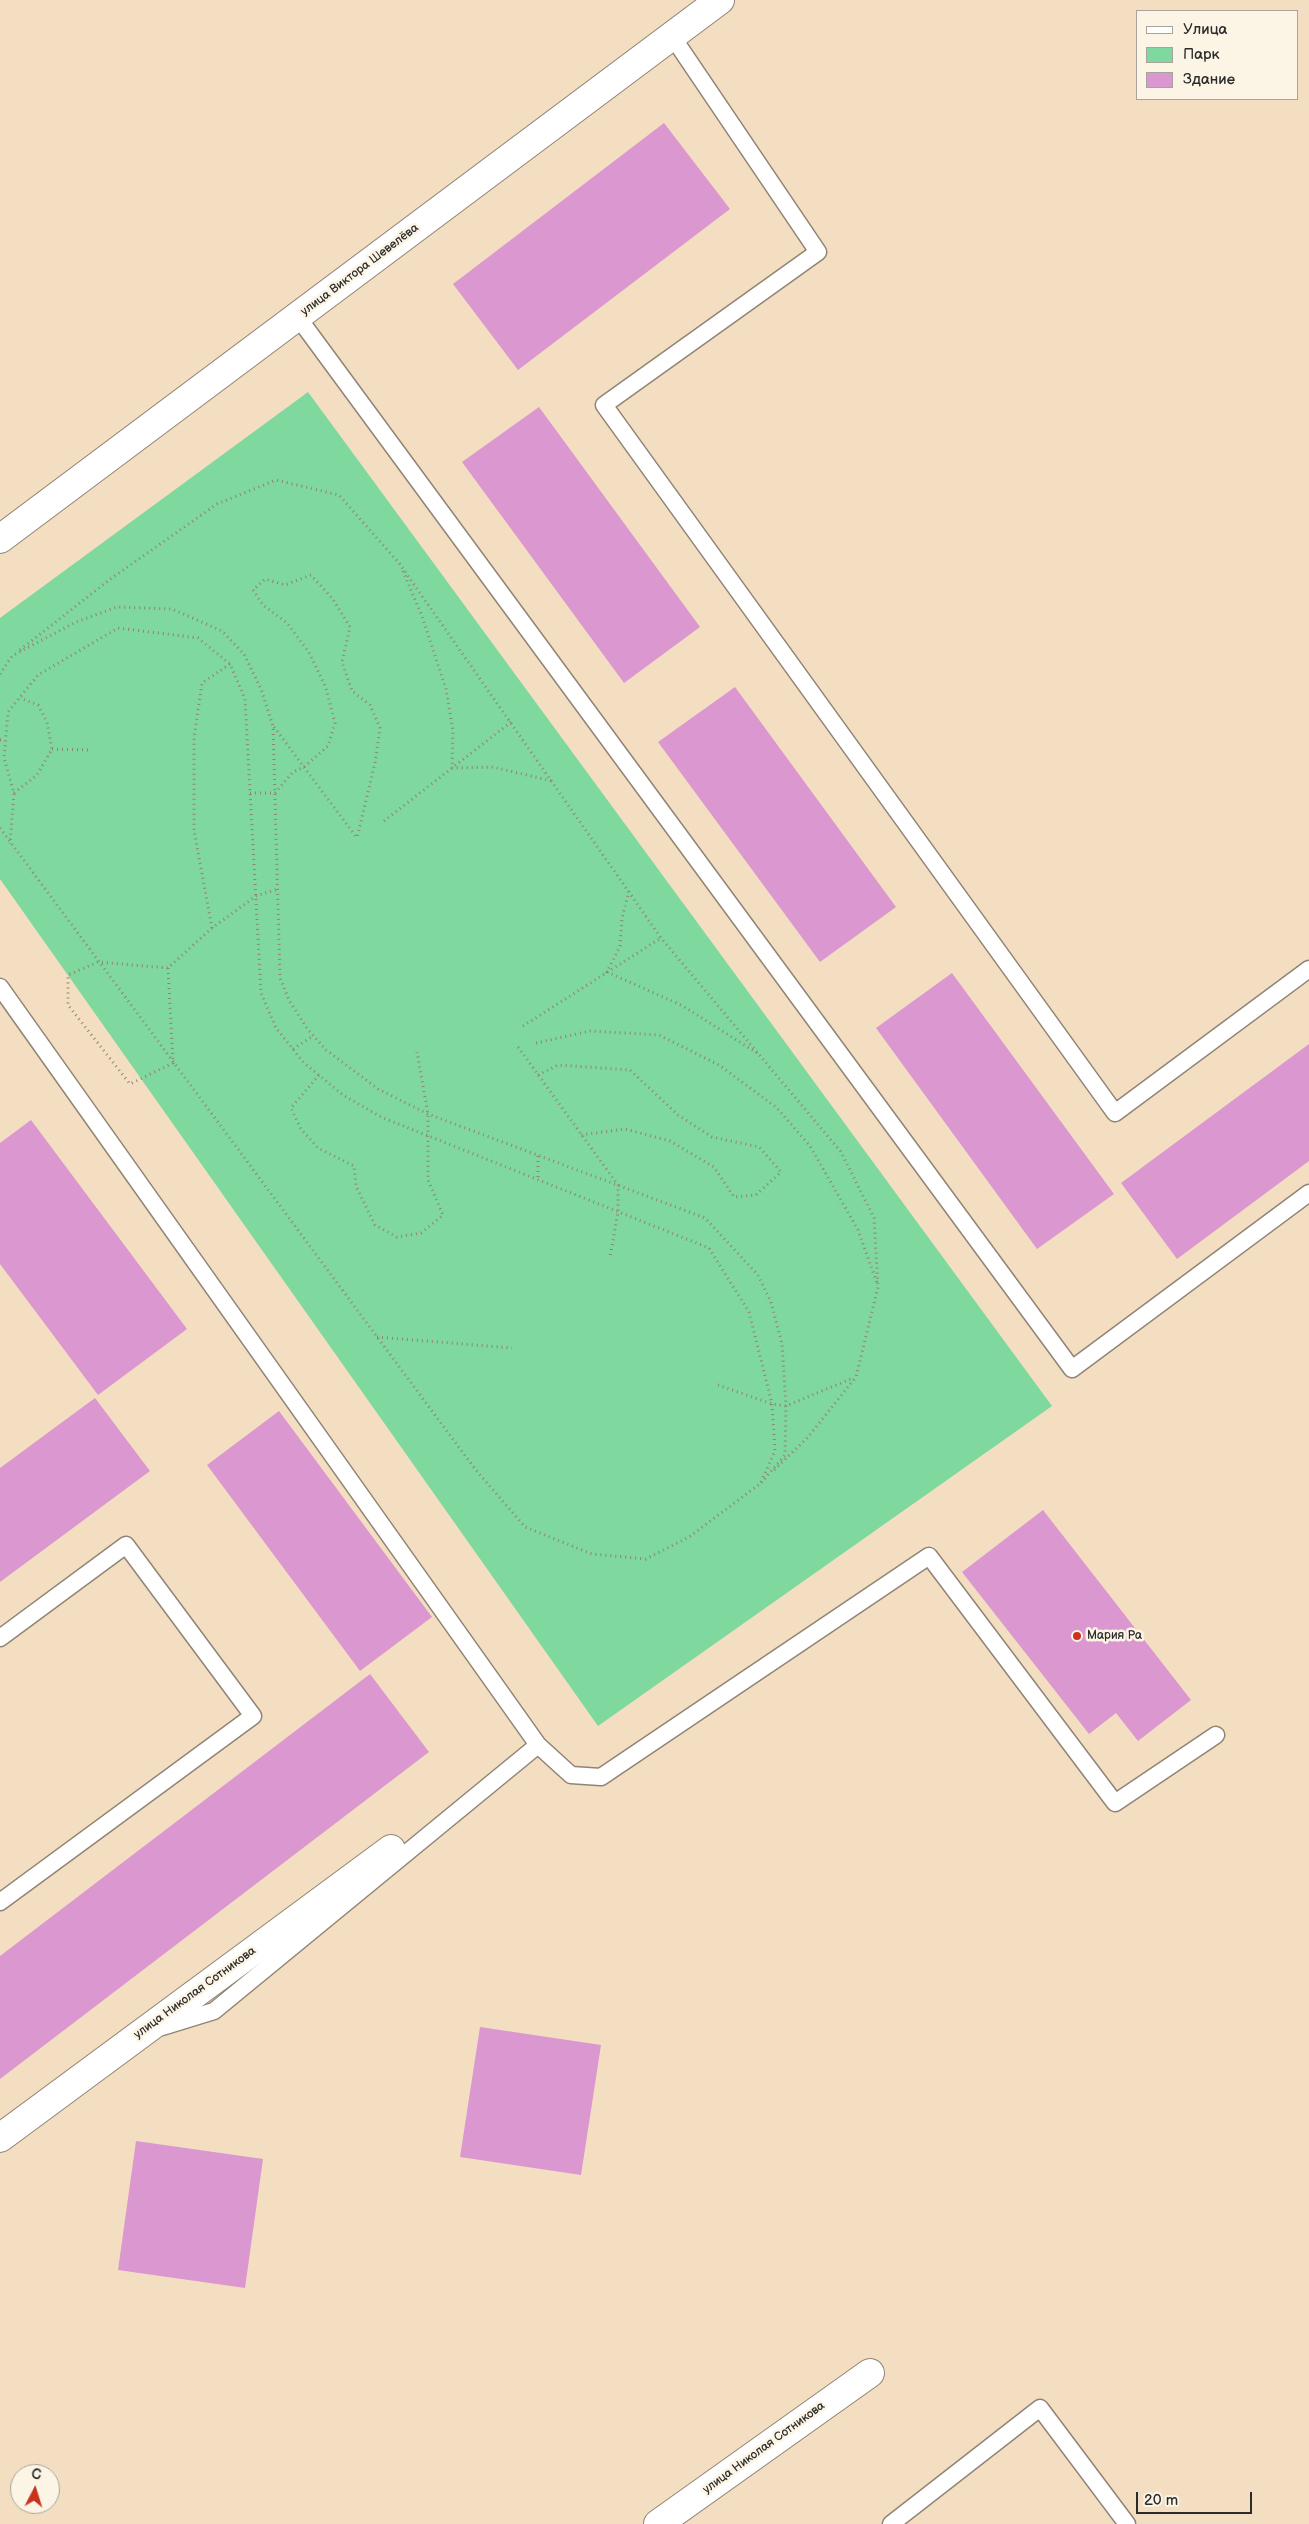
<!DOCTYPE html>
<meta charset="utf-8">
<style>
body{margin:0}
#map{position:relative;width:1309px;height:2524px;overflow:hidden;background:#f4dec1;font-family:"Balsamiq Sans",sans-serif}
canvas{display:block}
.legend{position:absolute;left:1136px;top:10px;width:162px;height:90px;box-sizing:border-box;background:#fcf5e5;border:1px solid #a8a49b;margin:0;padding:6px 9px;list-style:none;font-size:15px;color:#2b2b2b}
.legend li{display:flex;align-items:center;gap:10px;height:25px}
.legend b{width:25px;border:1px solid #a8a49b}
.north{position:absolute;left:10px;top:2464px;width:50px;height:50px;box-sizing:border-box;background:#fcf5e5;border:1px solid #a8a49b;border-radius:50%;rotate:5deg;font-size:14px;font-weight:700;line-height:20px;text-align:center;color:#2b2b2b}
.north::after{content:'';display:block;margin:auto;width:18px;height:22px;background:#c8321e;clip-path:polygon(50% 0,100% 100%,50% 72%,0 100%)}
.scale{position:absolute;left:1136px;top:2492px;width:116px;height:22px;box-sizing:border-box;border:2px solid #2b2b2b;border-top:0;padding-left:6px;font-size:15px;line-height:18px;white-space:nowrap;color:#2b2b2b;-webkit-text-stroke:4px #fcf5e5;paint-order:stroke}
</style>
<div id="map">
<canvas width="1309" height="2524"></canvas>
<ul class="legend">
<li><b style="height:6px;background:#fff"></b>Улица</li>
<li><b style="height:14px;background:#7fd89e"></b>Парк</li>
<li><b style="height:14px;background:#db97cf"></b>Здание</li>
</ul>
<div class="north">С</div>
<div class="scale">20 m</div>
</div>
<script>
const g = document.querySelector('canvas').getContext('2d');
g.lineJoin = 'round';
function fill(path, color) {
  g.fillStyle = color;
  g.fill(path, 'evenodd');
}
function shape(rows) {
  const path = new Path2D();
  for (const r of rows) {
    path.moveTo(r[0], r[1]);
    for (let i = 2; i < r.length; i += 2) path.lineTo(r[i], r[i + 1]);
  }
  return path;
}
function stroke(path, color, width, dash) {
  g.strokeStyle = color;
  g.lineWidth = width;
  g.lineCap = dash ? 'butt' : 'round';
  g.setLineDash(dash || []);
  g.stroke(path);
}
function label(font, color, halo, rows, align = 'center') {
  g.font = font + ' "Balsamiq Sans",sans-serif';
  g.lineWidth = 5;
  g.setLineDash([]);
  g.textBaseline = 'middle';
  g.strokeStyle = halo;
  g.fillStyle = color;
  for (const [text, x, y, turn = 0] of rows) {
    g.save();
    g.translate(x, y);
    g.rotate((+turn || 0) * Math.PI / 180);
    g.textAlign = isNaN(turn) ? turn : align;
    if (halo) g.strokeText(text, 0, 0);
    g.fillText(text, 0, 0);
    g.restore();
  }
}
fill(shape([
 [308,392,1052,1406,598,1726,0,879,0,618]
]), '#7fd89e');
fill(shape([
 [664,123,730,209,518,370,453,284],
 [539,407,700,627,624,683,462,462],
 [735,687,896,907,820,962,658,742],
 [952,973,1114,1194,1037,1249,876,1028],
 [1309,1044,1309,1161,1177,1259,1121,1183],
 [31,1120,187,1329,98,1395,0,1264,0,1143],
 [95,1398,150,1471,0,1582,0,1468],
 [279,1411,432,1617,360,1671,207,1465],
 [1043,1510,1191,1700,1138,1741,1116,1713,1089,1734,962,1572],
 [370,1674,429,1752,0,2079,0,1956],
 [480,2027,601,2045,581,2175,460,2157],
 [136,2141,263,2159,245,2288,118,2270]
]), '#db97cf');
const service = shape([
 [672,36,818,252,604,405,1115,1113,1309,969],
 [297,316,1072,1369,1309,1193],
 [0,987,538,1745,571,1775,601,1777,929,1556,1115,1803,1216,1735],
 [0,1638,126,1545,253,1716,0,1902],
 [162,2027,214,2011,538,1745],
 [891,2524,1040,2408,1127,2524]
]);
const minor = shape([
 [0,539,720,0],
 [0,2138,391,1849],
 [658,2524,870,2373]
]);
stroke(service, '#908476', 19);
stroke(minor, '#908476', 30);
stroke(shape([
 [403,571,422,616,446,689,453,731,452,768,493,767,552,781],
 [20,650,109,580,217,504,276,480,339,495,399,563,661,938,841,1152,874,1218,878,1287,856,1377,808,1437,772,1472],
 [0,674,12,656,76,622,117,607,172,609,222,631,244,654,261,689,273,726,280,978,289,1000,306,1027,326,1050,378,1089,428,1114,705,1218,758,1275,771,1302,782,1344,786,1406,785,1455,760,1484,775,1451,772,1404,749,1312,709,1248,381,1117,343,1095,304,1063,276,1028,261,993,245,699,230,664,198,638,118,628,38,675,8,712,4,758,14,793,10,844],
 [274,727,357,838],
 [0,740,5,740],
 [52,749,88,750],
 [14,793,37,775,52,749,47,722,38,705,20,698],
 [250,793,275,793,293,772,304,767,328,746,335,723,325,685,308,651,287,623,263,605,253,590,265,579,285,585,311,575,332,598,350,627,342,662,352,691,370,705,380,728,375,763,357,838],
 [384,821,511,722],
 [0,828,475,1469,525,1527,592,1554,646,1559,689,1537,761,1483],
 [629,891,622,918,620,946,607,972,683,1006,757,1053],
 [212,928,194,830,194,738,202,683,230,664],
 [168,968,173,1063,130,1084,68,1005,68,975,98,962,168,968,212,928,256,896,278,889],
 [523,1026,661,938],
 [536,1043,590,1031,659,1035,719,1065,776,1107,810,1146,858,1230,877,1283],
 [518,1047,618,1185,618,1212,610,1257],
 [293,1049,313,1036],
 [319,1075,291,1108,301,1129,318,1148,354,1166,356,1186,375,1225,397,1237,421,1233,443,1215,428,1180,428,1114,417,1052],
 [538,1075,558,1065,630,1070,678,1115,712,1137,759,1147,781,1172,756,1195,734,1197,714,1167,670,1141,625,1129,581,1135],
 [538,1156,538,1180],
 [377,1337,512,1348],
 [718,1385,772,1404,786,1406,853,1378]
]), '#908476', 3, [1, 4]);
stroke(service, '#fff', 16);
stroke(minor, '#fff', 28);
for (const [x, y, r, color] of [
 [1077,1636,5,"#c8321e"]
]) {
  const dot = new Path2D();
  dot.arc(x, y, r, 0, 2 * Math.PI);
  g.fillStyle = color;
  g.fill(dot);
  stroke(dot, '#fcf5e5', 2);
}
label('12px', '#2b2b2b', '#fcf5e5', [
 ["улица Виктора Шевелёва",360,270,-37],
 ["улица Николая Сотникова",195,1993,-36],
 ["улица Николая Сотникова",764,2448,-36]
]);
label('12px', '#2b2b2b', '#fcf5e5', [
 ["Мария Ра",1087,1636]
], 'left');
</script>
